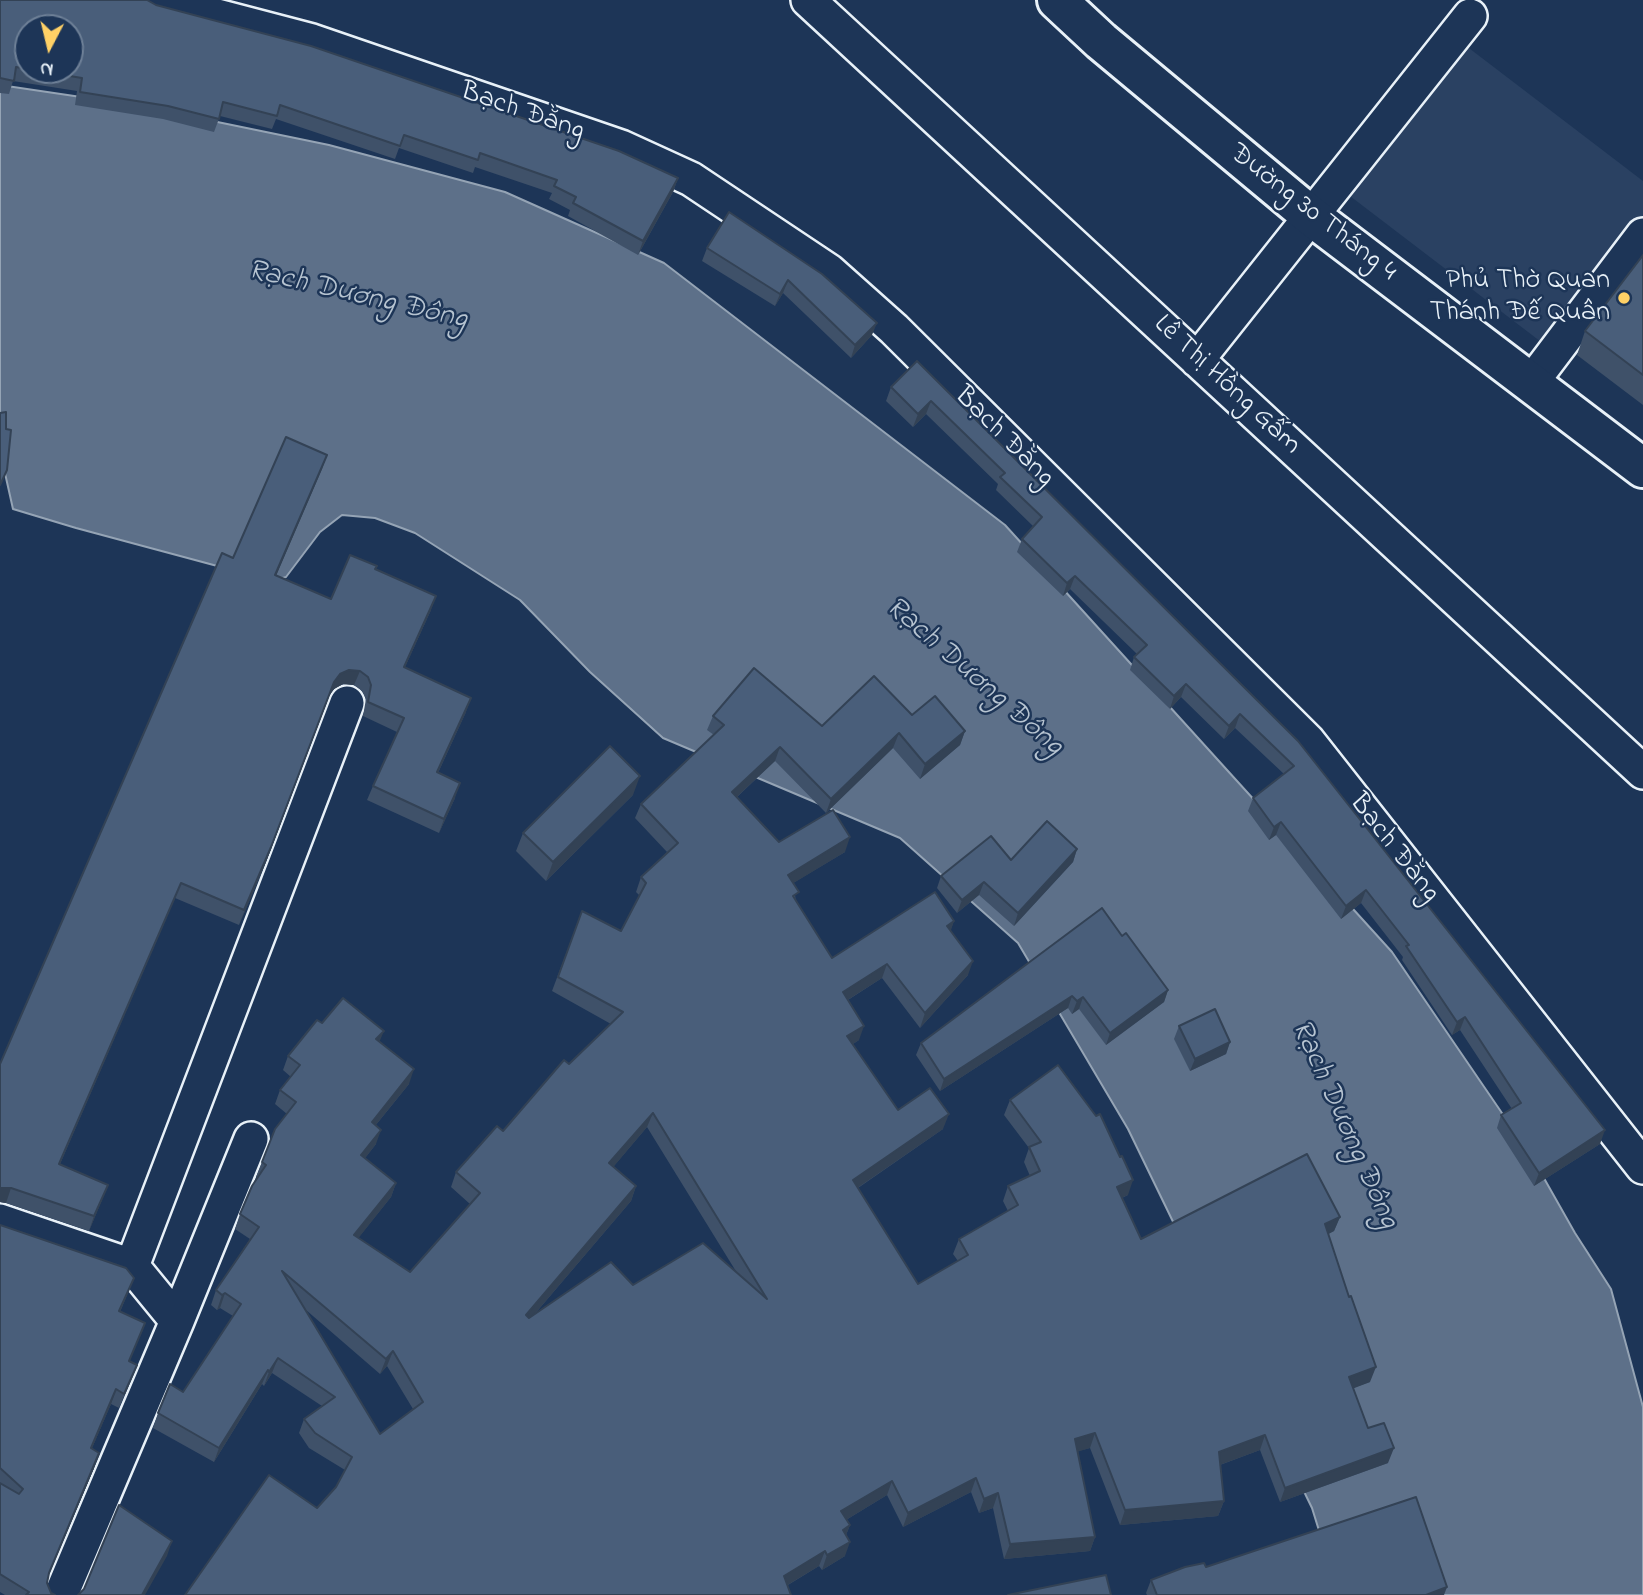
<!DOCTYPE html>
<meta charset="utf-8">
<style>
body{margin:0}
#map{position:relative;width:1643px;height:1595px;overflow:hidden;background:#1d3557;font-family:"Indie Flower",sans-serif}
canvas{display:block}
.north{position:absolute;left:14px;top:14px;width:70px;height:70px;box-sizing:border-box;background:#1d3557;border:2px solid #6e8097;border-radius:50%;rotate:187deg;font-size:19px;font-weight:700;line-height:28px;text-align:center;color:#e8f1f8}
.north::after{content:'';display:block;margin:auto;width:24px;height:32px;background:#ffd166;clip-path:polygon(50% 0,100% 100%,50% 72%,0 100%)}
</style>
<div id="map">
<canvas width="1643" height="1595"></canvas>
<div class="north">N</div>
</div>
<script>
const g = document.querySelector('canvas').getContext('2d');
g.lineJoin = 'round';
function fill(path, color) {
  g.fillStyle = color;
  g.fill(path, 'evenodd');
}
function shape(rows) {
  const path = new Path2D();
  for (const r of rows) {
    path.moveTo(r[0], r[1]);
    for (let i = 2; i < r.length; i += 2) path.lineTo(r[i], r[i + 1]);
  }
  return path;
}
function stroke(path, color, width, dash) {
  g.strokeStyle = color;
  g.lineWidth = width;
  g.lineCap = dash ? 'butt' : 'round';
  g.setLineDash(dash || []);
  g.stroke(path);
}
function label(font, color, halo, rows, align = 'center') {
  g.font = font + ' "Indie Flower",sans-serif';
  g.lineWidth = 5;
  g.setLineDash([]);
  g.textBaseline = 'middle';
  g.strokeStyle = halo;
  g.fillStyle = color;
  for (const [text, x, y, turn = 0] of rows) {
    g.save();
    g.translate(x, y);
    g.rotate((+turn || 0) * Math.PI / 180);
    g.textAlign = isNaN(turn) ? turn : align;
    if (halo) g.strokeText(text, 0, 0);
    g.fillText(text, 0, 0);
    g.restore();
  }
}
fill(shape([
 [1461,42,1643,181,1643,225,1549,348,1346,193]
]), '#2a4162');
const water = shape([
 [0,85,135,105,329,145,505,192,664,263,1005,525,1392,952,1532,1157,1575,1233,1611,1289,1643,1407,1643,1595,1339,1595,1312,1508,1128,1129,1018,943,900,838,663,738,590,672,520,600,415,533,375,518,342,515,320,532,286,577,273,581,76,528,13,509,0,451,0,85]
]);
fill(water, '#5d7089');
stroke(water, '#95a4b5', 2);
const minor = shape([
 [156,0,312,41,621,147,691,179,829,271,894,329,1308,741,1643,1167],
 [808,0,1643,772],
 [1197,360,1470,16],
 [1531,383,1643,235],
 [0,1221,132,1266],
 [177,1321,251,1139],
 [61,1595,177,1321,132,1266,347,703]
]);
const major = shape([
 [1057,0,1101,41,1311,216,1643,468]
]);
stroke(minor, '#e8f1f8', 38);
stroke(major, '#e8f1f8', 44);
stroke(minor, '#1d3557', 33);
stroke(major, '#1d3557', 38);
fill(shape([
 [0,0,156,5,678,178,673,192,638,255,568,216,570,210,549,199,552,193,475,167,473,173,399,148,395,159,276,119,272,129,220,116,214,132,163,119,75,105,77,91,13,81,9,94,0,93],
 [28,28,70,70,28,70],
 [729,212,872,335,851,358,783,293,775,306,702,261,707,248],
 [1643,255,1643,405,1577,355,1585,331],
 [917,361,1298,741,1600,1144,1534,1186,1497,1128,1501,1115,1512,1109,1460,1030,1452,1035,1402,960,1403,957,1361,903,1341,919,1276,835,1269,840,1248,811,1253,798,1284,774,1235,728,1224,739,1181,697,1170,709,1130,670,1134,657,1137,654,1070,589,1063,596,1017,552,1022,539,1034,527,996,490,998,484,926,414,913,427,886,401,891,387],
 [327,455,276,575,331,599,376,569,431,610,405,667,466,712,438,773,455,798,439,833,367,800,373,786,397,732,363,716,366,699,362,691,354,685,343,684,334,689,329,696,266,862,239,925,175,898,60,1164,108,1185,89,1231,6,1203,0,1202,0,1064,233,558],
 [912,715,965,731,960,745,920,779,893,748,826,813,775,761,737,797,779,842,845,852,793,883,796,901,832,958,954,921,950,931,968,975,920,1028,882,978,848,1000,859,1040,853,1044,898,1110,943,1129,858,1188,918,1284,958,1261,953,1254,959,1239,1008,1211,1003,1201,1008,1186,1030,1176,1024,1162,1029,1148,1004,1115,1010,1100,1128,1195,1122,1198,1141,1239,1340,1217,1334,1231,1328,1234,1370,1382,1353,1388,1368,1428,1388,1463,1280,1502,1260,1450,1220,1465,1224,1501,1218,1516,1120,1525,1090,1448,1078,1451,1095,1537,1090,1551,1004,1559,993,1508,979,1513,971,1492,903,1527,887,1495,846,1520,850,1525,846,1535,845,1556,822,1570,819,1566,788,1585,317,1508,336,1487,345,1470,309,1448,299,1433,304,1419,322,1406,272,1373,264,1386,262,1384,214,1462,153,1428,158,1413,183,1392,233,1316,220,1308,217,1310,211,1305,216,1290,250,1239,235,1229,240,1214,258,1178,256,1177,275,1129,287,1114,275,1104,280,1090,291,1077,283,1070,288,1056,322,1023,379,1042,409,1084,375,1126,376,1144,365,1158,396,1183,391,1197,358,1238,410,1272,470,1204,451,1187,456,1172,503,1131,611,1024,552,991,582,911,621,931,640,896,636,892,641,877,667,852,635,818,641,804,714,735,707,730,713,716,822,726],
 [647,1127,737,1273,633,1285,533,1316,631,1201,636,1186,613,1167],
 [306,1310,380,1374,387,1366,413,1409,380,1434],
 [633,795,546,881,516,851,523,833],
 [1077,849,1073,862,1014,926,979,895,957,913,937,888,941,876,1011,860],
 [1122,936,1168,990,1164,1002,1106,1045,1079,1009,1072,1014,1068,1008,940,1091,916,1055,921,1043],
 [1179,1026,1230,1042,1226,1054,1190,1071,1174,1039],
 [0,1225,134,1278,120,1312,145,1323,129,1361,137,1365,131,1380,119,1408,111,1404,92,1448,94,1468,48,1576,47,1583,51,1593,55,1595,5,1595,0,1592],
 [1206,1567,1444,1595,1147,1595,1146,1593,1151,1580]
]), '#3f5169');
fill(shape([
 [678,178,673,192,638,255,643,241],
 [788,280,783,293,775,306,780,294],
 [877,323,872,335,851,358,855,345],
 [931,401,926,414,913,427,918,414],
 [327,455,322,469,270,590,275,575],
 [1075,576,1070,589,1063,596,1067,583],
 [436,596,431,610,398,682,404,667],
 [349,670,360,671,354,685,343,684,334,689,329,696,266,862,239,925,334,682,340,674],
 [1186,684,1181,697,1170,709,1174,696],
 [471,698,466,712,431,787,437,772],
 [1240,714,1235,728,1224,739,1229,726],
 [965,731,960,745,920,779,925,764],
 [899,733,893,748,826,813,831,799],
 [780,747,775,761,727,806,732,792],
 [640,776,633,795,546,881,553,862],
 [460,783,455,798,439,833,444,819],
 [1281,822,1276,835,1269,840,1274,827],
 [850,837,845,852,782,890,788,875],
 [1077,849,1073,862,1014,926,1018,913],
 [984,882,979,895,957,913,962,900],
 [181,883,175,898,53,1178,59,1164],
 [1366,890,1361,903,1341,919,1346,906],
 [954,921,949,936,947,926],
 [973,961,968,975,920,1028,925,1013],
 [887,964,882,978,838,1006,843,992],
 [1168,990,1164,1002,1106,1045,1110,1033],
 [1072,996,1068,1008,940,1091,944,1079],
 [1083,997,1079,1009,1072,1014,1077,1001],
 [1465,1017,1460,1030,1452,1035,1457,1022],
 [864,1026,859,1040,842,1051,847,1036],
 [384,1031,378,1045,376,1039],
 [1230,1042,1226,1054,1190,1071,1195,1059],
 [414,1069,409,1084,366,1137,372,1122],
 [653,1113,647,1127,604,1178,609,1163],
 [949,1114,943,1129,847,1195,853,1180],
 [381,1130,376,1144,356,1170,361,1155],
 [1605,1130,1600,1144,1534,1186,1539,1173],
 [1133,1180,1128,1195,1112,1202,1117,1187],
 [396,1183,391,1197,349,1250,354,1235],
 [108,1185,102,1200,89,1231,94,1216],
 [636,1186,631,1201,521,1330,526,1315],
 [0,1188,11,1188,6,1203,0,1202],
 [1340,1217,1334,1231,1319,1239,1325,1224],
 [225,1293,220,1308,217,1310,222,1295],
 [393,1351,387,1366,380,1374,386,1359],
 [278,1358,272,1373,264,1386,269,1372],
 [1376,1367,1370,1382,1344,1392,1349,1377],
 [268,1370,262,1384,214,1462,219,1448],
 [116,1389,111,1404,86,1462,91,1448],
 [1095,1433,1090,1448,1070,1454,1075,1439],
 [1265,1435,1260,1450,1214,1467,1219,1452],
 [1394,1448,1388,1463,1280,1502,1285,1488],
 [99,1453,94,1468,43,1587,49,1573],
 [976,1478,971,1492,903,1527,908,1513],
 [892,1481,887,1495,836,1526,841,1511],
 [998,1493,993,1508,979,1513,984,1499],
 [1224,1501,1218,1516,1120,1525,1125,1510],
 [850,1525,844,1540,843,1530],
 [1095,1537,1090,1551,1004,1559,1010,1544],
 [172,1541,167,1556,145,1595,142,1595],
 [850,1542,845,1556,822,1570,827,1555],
 [825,1551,819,1566,779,1590,784,1576],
 [1447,1587,1444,1595,1426,1595,1426,1594]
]), '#334255');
const building = shape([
 [0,0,147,0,156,5,311,46,619,151,678,178,643,241,573,203,576,197,554,186,557,180,480,153,478,160,404,135,400,146,280,105,277,116,223,102,219,119,168,106,80,92,82,78,33,70,70,70,70,28,28,28,28,69,16,67,14,81,0,78,0,0],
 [729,212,822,274,877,323,855,345,788,280,780,294,707,248,729,212],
 [1643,255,1643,375,1585,331,1643,255],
 [917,361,1298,741,1605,1130,1539,1173,1501,1115,1521,1103,1465,1017,1457,1022,1406,946,1409,945,1366,890,1346,906,1281,822,1274,827,1253,798,1294,766,1240,714,1229,726,1186,684,1174,696,1134,657,1147,645,1075,576,1067,583,1022,539,1042,517,1000,477,1005,473,931,401,918,414,891,387,917,361],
 [6,412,6,429,11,430,7,470,0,485,0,413,6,412],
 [286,437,327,455,275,575,331,599,350,555,377,566,375,569,436,596,404,667,471,698,437,772,460,783,444,819,373,786,404,718,368,702,371,685,368,677,360,671,349,670,340,674,334,682,271,847,244,910,181,883,59,1164,108,1185,94,1216,11,1188,0,1188,0,1064,222,553,233,558,286,437],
 [754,668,822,726,874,676,912,715,935,696,965,731,925,764,899,733,831,799,780,747,732,792,779,842,833,810,850,837,788,875,799,892,793,896,832,958,935,892,954,921,947,926,973,961,925,1013,887,964,843,992,864,1026,847,1036,898,1110,930,1088,949,1114,853,1180,918,1284,968,1255,959,1239,1018,1205,1008,1186,1040,1171,1029,1147,1041,1142,1010,1100,1058,1065,1096,1116,1100,1114,1120,1157,1122,1156,1133,1180,1117,1187,1141,1239,1307,1154,1340,1217,1325,1224,1349,1297,1351,1296,1376,1367,1349,1377,1368,1428,1384,1423,1394,1448,1285,1488,1265,1435,1219,1452,1224,1501,1125,1510,1095,1433,1075,1439,1095,1537,1010,1544,998,1493,984,1499,976,1478,908,1513,892,1481,841,1511,850,1525,843,1530,850,1542,827,1555,825,1551,784,1576,791,1595,185,1595,269,1475,317,1508,336,1487,352,1457,315,1433,304,1419,335,1397,278,1358,269,1372,268,1370,219,1448,158,1413,170,1384,183,1392,241,1304,225,1293,222,1295,216,1290,259,1227,240,1214,252,1186,266,1165,262,1162,275,1129,296,1102,280,1090,300,1065,288,1056,317,1020,322,1023,343,998,384,1031,376,1039,414,1069,372,1122,381,1130,361,1155,396,1183,354,1235,410,1272,480,1193,456,1172,497,1126,503,1131,564,1060,569,1064,623,1012,558,977,582,911,621,931,646,883,641,877,678,843,641,804,724,725,713,716,754,668],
 [653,1113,767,1299,703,1243,633,1285,611,1262,529,1318,526,1315,636,1186,609,1163,653,1113],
 [282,1271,386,1359,393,1351,423,1402,380,1434,282,1271],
 [610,746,640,776,553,862,523,833,610,746],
 [1047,821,1077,849,1018,913,984,882,962,900,941,876,991,836,1011,860,1047,821],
 [1102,908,1122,936,1126,933,1168,990,1110,1033,1083,997,1077,1001,1072,996,944,1079,921,1043,1102,908],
 [1215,1009,1230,1042,1195,1059,1179,1026,1215,1009],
 [0,1225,126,1268,134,1278,119,1311,145,1323,129,1361,137,1365,124,1394,116,1389,91,1448,99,1453,49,1573,47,1583,51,1593,55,1595,26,1595,29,1592,0,1574,0,1483,19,1494,23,1489,0,1468,0,1225],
 [1416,1497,1447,1587,1426,1595,1157,1595,1151,1580,1185,1567,1204,1563,1206,1567,1416,1497],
 [119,1505,172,1541,142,1595,78,1595,84,1589,119,1505],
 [1106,1575,1111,1595,1008,1595,1106,1575]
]);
fill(building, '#495e7a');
stroke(building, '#334255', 2);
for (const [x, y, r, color] of [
 [1624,298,7,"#ffd166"]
]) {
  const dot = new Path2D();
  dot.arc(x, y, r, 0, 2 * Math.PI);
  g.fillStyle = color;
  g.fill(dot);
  stroke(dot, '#1d3557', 2.5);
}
label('28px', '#e8f1f8', '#1d3557', [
 ["Bạch Đằng",522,113,19],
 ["Đường 30 Tháng 4",1312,214,38],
 ["Lê Thị Hồng Gấm",1226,386,43],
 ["Bạch Đằng",1003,438,45],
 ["Bạch Đằng",1393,849,52]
]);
label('28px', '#e8f1f8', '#1d3557', [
 ["Phủ Thờ Quan",1610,282],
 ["Thánh Đế Quân",1610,314]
], 'right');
label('italic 30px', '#b7c4d1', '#1d3557', [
 ["Rạch Dương Đông",357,297,13],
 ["Rạch Dương Đông",973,678,41],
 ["Rạch Dương Đông",1343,1125,66]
]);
</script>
